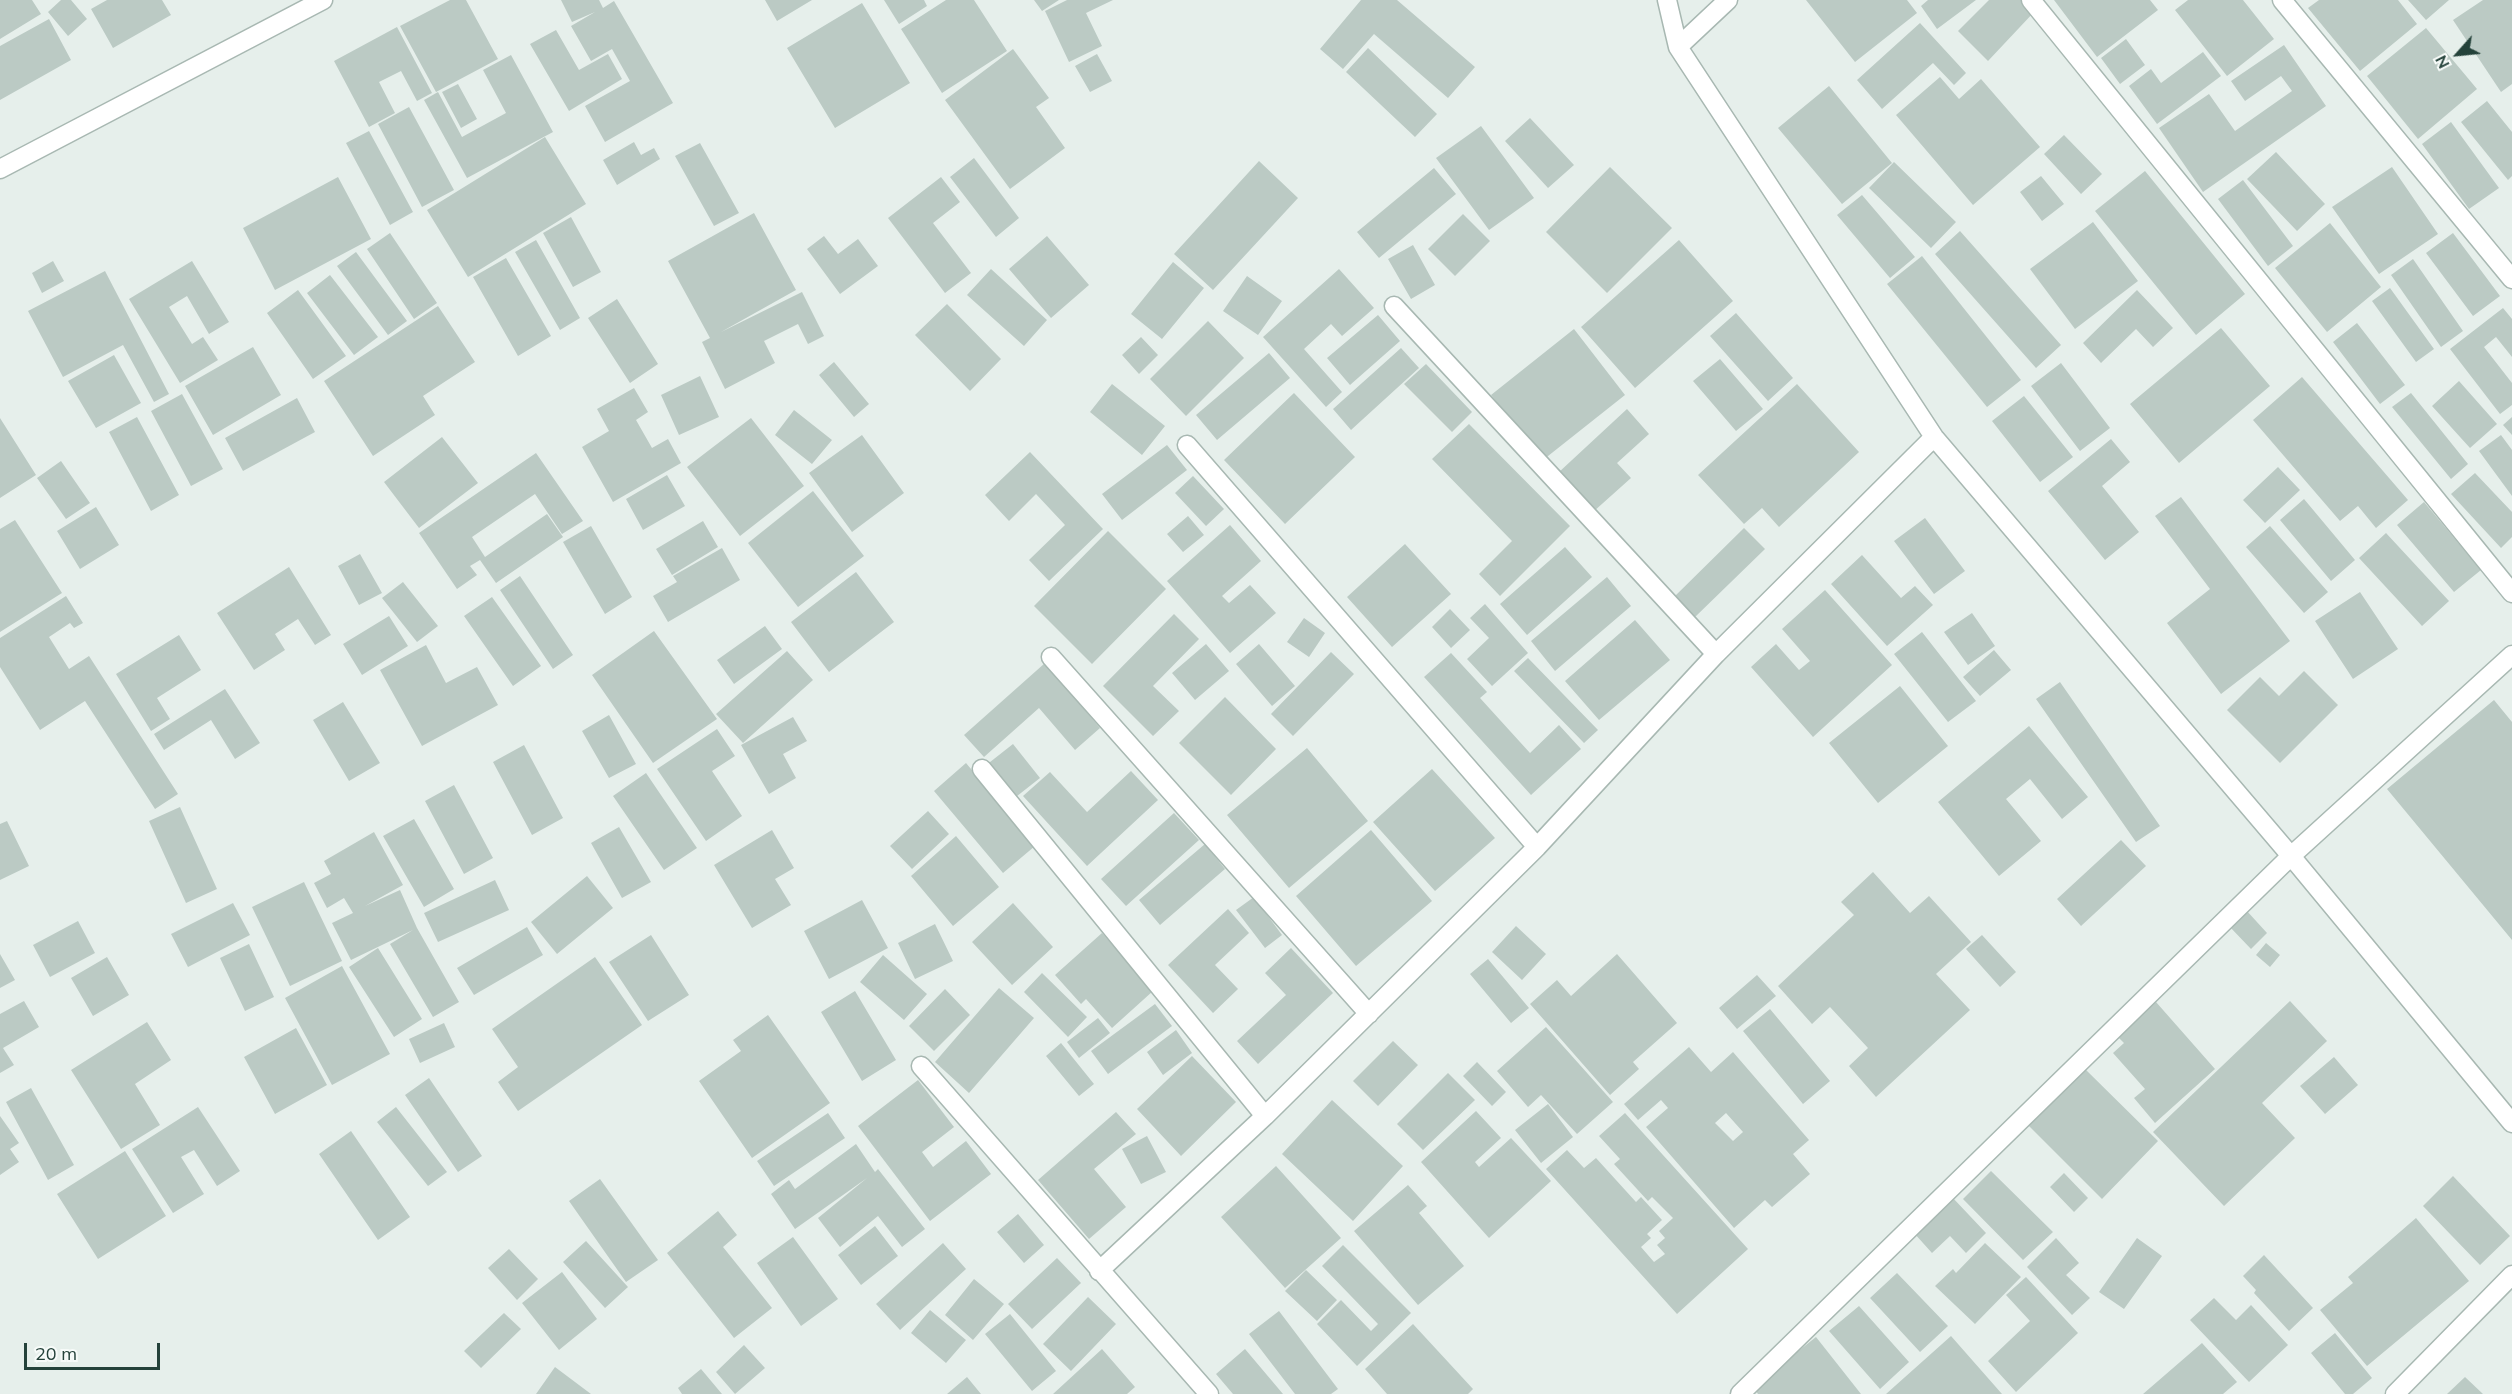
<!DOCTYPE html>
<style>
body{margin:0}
#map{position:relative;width:2512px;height:1394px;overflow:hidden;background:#e6efeb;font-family:Mulish,sans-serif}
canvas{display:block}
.north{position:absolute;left:2428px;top:24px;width:60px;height:60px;-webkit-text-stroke:4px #f7fbf9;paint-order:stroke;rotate:243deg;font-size:16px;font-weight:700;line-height:24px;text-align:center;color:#24423a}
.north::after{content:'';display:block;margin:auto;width:21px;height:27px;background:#24423a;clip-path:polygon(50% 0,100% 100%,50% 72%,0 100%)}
.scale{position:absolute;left:24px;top:1343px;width:136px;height:27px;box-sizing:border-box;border:3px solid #24423a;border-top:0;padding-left:8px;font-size:18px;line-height:21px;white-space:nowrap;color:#24423a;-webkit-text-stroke:4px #f7fbf9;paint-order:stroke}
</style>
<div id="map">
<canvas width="2512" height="1394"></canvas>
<div class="north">N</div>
<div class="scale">20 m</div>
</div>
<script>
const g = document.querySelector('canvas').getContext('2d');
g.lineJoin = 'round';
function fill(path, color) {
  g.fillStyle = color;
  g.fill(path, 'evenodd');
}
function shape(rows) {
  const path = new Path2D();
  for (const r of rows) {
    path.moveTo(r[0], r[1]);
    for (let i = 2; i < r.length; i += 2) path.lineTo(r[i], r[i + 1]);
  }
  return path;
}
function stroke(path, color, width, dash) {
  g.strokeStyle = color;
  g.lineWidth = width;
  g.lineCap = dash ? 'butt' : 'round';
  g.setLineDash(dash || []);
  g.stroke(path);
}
fill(shape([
 [0,0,32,0,41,14,0,39],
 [61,0,71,0,87,19,68,36,48,12],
 [107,0,162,0,171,15,113,48,91,9],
 [450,0,466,0,498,59,436,92,400,26],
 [561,0,599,0,603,8,614,1,673,103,605,142,585,106,630,81,612,49,591,61,571,26,595,12,572,22],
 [765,0,812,0,777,21],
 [884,0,924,0,927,6,899,24],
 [946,0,974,0,1007,51,942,93,901,29],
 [1034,0,1059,0,1042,11],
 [1067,0,1113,0,1086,13,1102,46,1069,62,1045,11],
 [1361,0,1397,0,1475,67,1448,98,1374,34,1343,69,1320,49],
 [1806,0,1907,0,1917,13,1855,62],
 [1928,0,1976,0,1937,29,1921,6],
 [1989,0,2024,0,2035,11,1988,61,1958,31],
 [2054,0,2150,0,2158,10,2097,57],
 [2188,0,2243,0,2274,39,2227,76,2175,10],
 [2319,0,2398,0,2417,24,2360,71,2308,8],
 [2408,0,2449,0,2426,20],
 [2483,0,2512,0,2512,84,2501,92,2453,20],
 [862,3,910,83,835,128,787,48],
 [49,19,71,60,0,100,0,46],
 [1920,23,1966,73,1954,85,1933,63,1882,109,1857,80],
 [397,27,432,93,417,101,401,71,379,82,395,113,369,127,334,61],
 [2426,28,2477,89,2418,139,2367,76],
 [556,30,579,70,608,54,622,79,569,111,530,44],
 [2126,39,2145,65,2120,84,2101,58],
 [2284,45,2326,106,2203,192,2159,128,2209,94,2235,131,2292,91,2281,76,2245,101,2231,81],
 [1368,48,1437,114,1415,137,1346,72],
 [1013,49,1049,98,1036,107,1065,148,1010,189,945,100],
 [2203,52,2221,76,2157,124,2129,86,2151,69,2161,83],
 [1097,54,1112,81,1090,92,1075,66],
 [511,55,553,132,467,178,424,100,438,92,462,137,506,113,483,70],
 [1940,77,1959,99,1981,79,2040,147,1973,205,1896,115],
 [458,84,477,119,461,128,442,92],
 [1829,86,1892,163,1842,204,1778,128],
 [2487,101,2512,132,2512,176,2508,180,2461,122],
 [409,107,454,190,422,207,378,124],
 [1530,118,1574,165,1548,188,1505,141],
 [2451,122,2499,188,2469,209,2422,144],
 [1481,126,1534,198,1489,230,1436,158],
 [369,131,413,212,390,225,346,143],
 [2064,135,2102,174,2081,194,2044,154],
 [545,137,586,204,468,277,427,210],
 [634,142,641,155,654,148,660,159,617,185,603,160],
 [700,143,739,213,714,226,675,156],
 [2276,152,2325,204,2297,231,2247,179],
 [974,158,1019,218,996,237,950,177],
 [1259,161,1298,198,1213,290,1174,254],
 [1894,162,1956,222,1931,248,1869,188],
 [1610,167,1672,228,1607,293,1546,232],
 [2392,167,2438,234,2379,274,2332,207],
 [1434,168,1456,194,1379,258,1357,232],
 [2145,171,2245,294,2196,335,2095,211],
 [2041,176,2064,204,2042,221,2020,192],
 [338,177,371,239,275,290,243,228],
 [941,177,960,202,933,223,971,273,945,293,888,218],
 [2243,180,2293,246,2268,266,2218,199],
 [1862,195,1915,257,1890,278,1837,215],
 [754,213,796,290,721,332,802,292,824,336,808,344,798,324,764,341,775,363,725,389,702,342,710,338,668,261],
 [1463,214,1490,241,1455,276,1428,249],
 [571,217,601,272,573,287,543,233],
 [2093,222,2138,281,2075,329,2030,269],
 [2330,223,2381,287,2327,332,2275,268],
 [1960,231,2061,345,2036,368,1935,254],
 [390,233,437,303,414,319,367,249],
 [2453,233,2500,296,2473,316,2426,253],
 [824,236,838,254,858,239,878,266,840,294,807,249],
 [1047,236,1089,285,1051,318,1009,269],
 [536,240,580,318,560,330,515,252],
 [1679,240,1733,301,1635,388,1581,327],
 [1413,245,1435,285,1411,299,1388,259],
 [356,252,407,321,388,335,337,266],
 [1922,256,2021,380,1987,407,1887,284],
 [506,258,551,336,518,356,473,277],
 [2413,259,2463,331,2441,347,2391,275],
 [53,261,64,281,42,293,32,273],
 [192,261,229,322,209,334,187,296,169,307,192,344,203,337,218,360,180,383,129,299],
 [1173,262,1204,288,1162,339,1131,314],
 [991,269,1047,320,1024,346,967,295],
 [1339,269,1374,308,1342,336,1331,324,1304,349,1342,392,1326,407,1263,337],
 [105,271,169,394,154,402,123,345,63,377,28,311],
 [330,275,378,337,354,355,307,293],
 [1247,276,1282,301,1258,335,1223,311],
 [2390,288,2434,349,2416,362,2372,301],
 [298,290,346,356,313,379,267,313],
 [2137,290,2173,328,2153,347,2136,329,2101,363,2083,343],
 [617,299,658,364,630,383,588,318],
 [947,304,1001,359,970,391,915,335],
 [438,306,475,362,423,396,435,415,373,456,324,381],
 [2503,308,2512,319,2512,357,2496,337,2484,347,2512,383,2512,405,2500,414,2450,349],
 [1736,313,1793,378,1768,401,1710,336],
 [1378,315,1400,341,1350,385,1327,358],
 [1208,321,1244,358,1186,416,1150,379],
 [2357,323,2405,385,2380,404,2333,342],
 [2221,328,2270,386,2179,463,2130,404],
 [1574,329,1625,395,1543,460,1491,395],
 [1141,337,1158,355,1139,374,1122,355],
 [253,347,281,395,213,435,185,386],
 [1401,348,1419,368,1351,430,1333,409],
 [1269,353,1290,378,1217,440,1196,415],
 [114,355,141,403,96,428,68,381],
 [1720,359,1763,409,1736,431,1693,381],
 [834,362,869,404,854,417,819,375],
 [2061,363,2110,428,2080,451,2031,386],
 [1426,364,1472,412,1452,432,1404,384],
 [700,376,719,417,679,435,661,395],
 [2302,377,2408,500,2376,528,2358,506,2340,521,2253,420],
 [2459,381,2497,424,2470,448,2432,406],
 [1112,384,1165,426,1142,455,1090,412],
 [1797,384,1859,452,1779,527,1762,508,1744,524,1698,475],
 [634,388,648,412,636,420,652,448,668,439,681,463,613,502,582,447,609,431,597,409],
 [1294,393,1355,457,1285,524,1224,460],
 [2411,393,2468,464,2451,479,2392,407],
 [182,394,223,469,191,486,151,411],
 [2024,396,2073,457,2040,482,1992,421],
 [297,398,315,432,243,471,225,438],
 [1627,409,1649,434,1617,463,1631,478,1593,512,1558,473],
 [794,410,832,440,812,464,775,435],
 [137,417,179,495,151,511,109,432],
 [2512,417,2512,435,2503,425],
 [0,418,36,475,0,498],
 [751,418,804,486,740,536,687,467],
 [1469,424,1570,526,1500,596,1479,574,1512,541,1432,459],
 [862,435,904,493,852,532,809,473],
 [2501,435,2512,450,2512,496,2479,451],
 [442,437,478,483,419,528,384,482],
 [2111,439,2130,462,2102,486,2139,532,2105,560,2048,491],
 [1167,445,1187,470,1122,520,1102,494],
 [1030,452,1103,529,1049,581,1029,560,1065,525,1036,494,1009,521,985,495],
 [536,453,583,521,562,534,535,494,472,537,485,557,547,514,563,537,496,583,480,560,470,566,477,575,457,589,419,533],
 [61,461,90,503,66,519,37,478],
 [2278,467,2300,490,2265,523,2243,500],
 [2475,473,2512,512,2512,537,2501,548,2451,494],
 [667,475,685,506,643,530,626,499],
 [1193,476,1224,509,1206,526,1175,493],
 [813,491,864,556,798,607,748,543],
 [2181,497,2290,641,2221,694,2167,623,2210,589,2155,516],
 [2304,499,2355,560,2331,581,2280,520],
 [2424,502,2481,570,2454,592,2397,525],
 [96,507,119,545,80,569,57,531],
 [1188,516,1204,535,1183,552,1167,534],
 [1925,518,1965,571,1934,594,1894,541],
 [15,520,62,593,0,632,0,529],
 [703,521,718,547,672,575,656,549],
 [1230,525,1261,561,1222,596,1229,603,1250,585,1276,613,1230,653,1167,581],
 [591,526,632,597,605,614,563,542],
 [2270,526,2328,592,2304,613,2246,547],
 [1744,528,1765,549,1694,618,1673,598],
 [1108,531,1166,589,1092,664,1034,606],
 [2386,533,2449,601,2422,626,2359,558],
 [1405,544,1451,594,1392,647,1347,597],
 [1565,547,1592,577,1527,635,1500,604],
 [722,548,740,580,668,622,653,596,677,582,673,576],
 [360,554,382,593,359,605,338,566],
 [1862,555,1901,598,1915,586,1933,605,1887,646,1831,584],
 [289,567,331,635,315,645,298,619,275,634,285,650,254,670,217,613],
 [856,572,894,622,829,672,791,622],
 [520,576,573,655,553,669,500,590],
 [1607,577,1631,606,1555,671,1531,641],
 [403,582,438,626,417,642,382,598],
 [1825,590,1892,665,1813,737,1751,667,1776,644,1799,670,1810,661,1782,629],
 [2360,592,2398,649,2353,679,2315,621],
 [66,596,83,623,74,628,70,623,49,637,69,669,89,656,178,794,155,809,85,701,40,730,0,667,0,638],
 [492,597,541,666,513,686,464,616],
 [1485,604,1528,653,1492,686,1467,659,1489,638,1470,618],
 [1450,609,1470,630,1451,648,1432,627],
 [1972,613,1995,646,1968,665,1944,632],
 [1174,614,1199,639,1153,686,1179,711,1153,736,1103,686],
 [389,616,408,646,362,675,343,644],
 [1304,618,1325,633,1309,657,1287,642],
 [1635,620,1670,660,1599,720,1565,681],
 [765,626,782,649,734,684,717,660],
 [654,631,717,719,653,763,592,675],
 [1922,632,1976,701,1948,722,1894,654],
 [179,635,201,670,157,698,170,719,151,731,116,674],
 [1206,644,1229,671,1195,700,1172,673],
 [1259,644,1295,686,1272,706,1236,664],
 [426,645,446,683,477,667,498,705,422,746,380,670],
 [1994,650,2011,670,1980,696,1963,677],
 [787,651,813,680,743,743,716,714],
 [1331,652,1354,674,1293,736,1271,714],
 [1451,653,1487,692,1480,698,1530,753,1559,725,1581,749,1531,795,1424,677],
 [1528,658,1598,730,1584,743,1514,671],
 [1045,663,1100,728,1075,750,1039,708,984,757,964,735],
 [2304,671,2338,705,2280,763,2227,710,2260,677,2279,696],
 [2060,682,2160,826,2136,842,2036,699],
 [1900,686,1948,746,1878,803,1829,743],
 [225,689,260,743,235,759,211,720,164,750,154,734],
 [1225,697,1276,749,1231,795,1179,743],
 [2494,700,2512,722,2512,940,2387,789],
 [343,702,380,763,349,781,313,720],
 [609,715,636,764,609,778,582,731],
 [793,717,807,741,783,754,796,778,769,794,741,745],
 [2029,726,2088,797,2062,819,2030,779,2006,799,2041,841,1999,876,1938,802],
 [717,729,735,756,712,771,742,816,706,841,657,769],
 [1013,744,1040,778,1012,800,985,766],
 [524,745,563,818,532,835,493,762],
 [1307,748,1368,821,1289,888,1227,815],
 [966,763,1035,846,1003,873,934,791],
 [1432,769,1495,838,1435,891,1373,822],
 [1131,771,1158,800,1087,866,1023,796,1050,772,1087,812],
 [646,773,697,848,664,870,613,796],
 [454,785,493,858,464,874,425,801],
 [180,807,217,889,186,903,149,821],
 [928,811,949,834,912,869,890,846],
 [1174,813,1199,840,1126,906,1101,879],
 [414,819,454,889,424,907,383,836],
 [7,821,29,866,0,880,0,824],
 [619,827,651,882,622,898,591,843],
 [772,830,794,868,775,879,791,905,752,928,714,865],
 [1371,830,1432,901,1356,966,1296,896],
 [374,832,403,885,365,906,400,890,417,928,459,1002,433,1017,390,944,413,930,351,960,332,923,353,913,344,898,327,908,314,883,331,874,324,861],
 [956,836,999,887,953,926,911,876],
 [2121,840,2146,866,2081,926,2057,899],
 [1205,844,1225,869,1160,925,1139,900],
 [1873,872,1910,913,1929,896,1971,942,1936,974,1970,1010,1876,1097,1849,1066,1868,1048,1830,1007,1812,1024,1778,986,1854,915,1841,902],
 [587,876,613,908,557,954,531,922],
 [495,880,509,910,438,942,424,913],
 [304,882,342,961,290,986,252,907],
 [1254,897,1282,935,1265,948,1236,910],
 [862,900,888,948,829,979,804,931],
 [233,903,250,935,188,967,171,934],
 [1013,903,1053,947,1012,985,972,942],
 [1228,909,1249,933,1215,965,1238,989,1213,1013,1168,965],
 [2246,910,2267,933,2251,949,2229,926],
 [78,921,95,953,50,977,33,945],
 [935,924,953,961,915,979,898,943],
 [1516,926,1546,954,1522,980,1492,952],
 [527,927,543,955,474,995,457,968],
 [1102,933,1153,991,1112,1028,1086,999,1081,1004,1055,975],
 [651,935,689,995,648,1021,609,962],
 [1982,935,2016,972,2000,987,1966,949],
 [2266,943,2280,955,2270,967,2256,955],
 [249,944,274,997,245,1011,220,958],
 [378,948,422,1019,394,1037,349,967],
 [1291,948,1333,993,1258,1064,1237,1041,1286,995,1265,973],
 [0,954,15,980,0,988],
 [1617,954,1677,1023,1633,1062,1639,1069,1610,1095,1530,1004,1557,980,1571,996],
 [883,955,927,994,904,1020,860,982],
 [107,957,129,995,93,1016,71,978],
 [595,957,642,1025,518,1111,498,1082,518,1067,492,1029],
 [1488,959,1529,1008,1511,1023,1470,974],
 [342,966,390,1054,332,1085,285,998],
 [1042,973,1087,1017,1068,1037,1024,992],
 [1757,975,1776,996,1737,1029,1719,1008],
 [999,988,1034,1018,969,1093,935,1062],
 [945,989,970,1015,934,1051,909,1026],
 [855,991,896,1060,862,1081,821,1012],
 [24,1001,39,1027,3,1048,14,1065,0,1073,0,1014],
 [2290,1001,2327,1041,2262,1103,2295,1138,2224,1206,2153,1132],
 [2156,1002,2215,1069,2155,1123,2134,1098,2145,1089,2113,1053,2124,1043,2117,1036],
 [1155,1004,1172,1026,1108,1074,1091,1051],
 [1770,1009,1830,1081,1803,1104,1743,1031],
 [768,1015,830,1103,752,1158,699,1081,741,1051,733,1040],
 [1098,1018,1110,1033,1079,1058,1067,1042],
 [147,1022,171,1060,135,1084,160,1125,121,1149,71,1070],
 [444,1023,455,1047,420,1063,409,1039],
 [1546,1027,1613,1102,1577,1134,1541,1095,1528,1107,1497,1071],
 [296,1028,327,1085,275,1114,244,1057],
 [1176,1030,1192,1053,1163,1075,1147,1052],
 [1393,1041,1418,1065,1378,1106,1353,1081],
 [1061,1043,1094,1084,1079,1096,1046,1056],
 [1689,1047,1711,1072,1733,1052,1809,1140,1793,1154,1810,1174,1772,1207,1765,1200,1734,1228,1646,1127,1668,1108,1661,1100,1638,1120,1624,1104],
 [1726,1113,1743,1132,1733,1141,1715,1123],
 [1192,1056,1236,1102,1181,1156,1137,1109],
 [2334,1057,2358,1085,2325,1114,2300,1086],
 [1477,1062,1506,1092,1492,1106,1463,1076],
 [2084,1068,2158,1141,2102,1199,2028,1125],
 [1448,1073,1475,1100,1423,1150,1397,1124],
 [429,1078,482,1156,458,1172,405,1095],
 [918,1080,954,1127,922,1152,933,1167,966,1141,991,1174,930,1221,858,1126],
 [31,1088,74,1165,48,1180,6,1102],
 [1332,1100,1403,1166,1353,1221,1282,1154],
 [1548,1104,1573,1137,1541,1163,1515,1130],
 [198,1107,240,1171,217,1186,194,1150,181,1157,204,1194,173,1213,132,1149],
 [396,1107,447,1172,428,1186,377,1122],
 [1476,1111,1501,1138,1475,1162,1479,1167,1511,1138,1551,1181,1489,1238,1421,1162],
 [1116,1112,1136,1134,1094,1169,1126,1207,1089,1239,1038,1180],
 [828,1113,845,1138,774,1186,757,1161],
 [1625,1113,1748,1249,1677,1314,1546,1169,1567,1150,1584,1168,1596,1158,1636,1202,1641,1197,1662,1220,1647,1234,1651,1238,1641,1247,1654,1262,1665,1254,1657,1245,1665,1238,1659,1231,1673,1218,1652,1197,1648,1201,1614,1164,1620,1159,1599,1136],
 [0,1116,19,1143,10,1149,19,1162,0,1175],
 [351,1131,410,1217,378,1240,319,1154],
 [1147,1136,1166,1172,1141,1184,1122,1149],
 [856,1144,875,1172,878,1169,925,1229,902,1247,878,1216,840,1247,818,1218,867,1178,795,1229,771,1194,789,1180,795,1189],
 [125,1151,166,1216,98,1259,57,1194],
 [1276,1166,1341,1238,1285,1288,1221,1217],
 [1991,1171,2053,1232,2023,1260,1963,1199],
 [2064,1173,2088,1198,2074,1212,2050,1187],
 [2453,1176,2510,1236,2480,1265,2423,1206],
 [600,1179,658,1260,626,1282,569,1201],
 [1408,1185,1427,1206,1419,1213,1464,1266,1418,1305,1354,1231],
 [1952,1197,1986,1233,1966,1253,1950,1236,1932,1253,1914,1233],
 [718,1211,737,1235,723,1247,772,1308,734,1338,667,1253],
 [1018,1214,1044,1245,1024,1263,997,1232],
 [2416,1218,2469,1281,2367,1366,2320,1310,2353,1283,2348,1277],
 [875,1226,898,1256,861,1285,838,1255],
 [793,1237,838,1299,801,1326,757,1263],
 [2056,1238,2079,1263,2066,1275,2090,1298,2072,1315,2027,1267],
 [2137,1238,2162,1256,2124,1309,2099,1292],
 [586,1241,628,1287,605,1308,563,1262],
 [943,1243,966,1269,900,1330,876,1304],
 [1985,1243,2021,1277,1975,1324,1935,1286,1953,1269,1956,1273],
 [1343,1245,1411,1313,1357,1366,1317,1324,1341,1300,1371,1331,1378,1324,1322,1266],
 [509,1249,538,1279,517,1300,488,1268],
 [2264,1255,2313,1308,2289,1331,2254,1293,2256,1290,2243,1276],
 [1057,1258,1081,1283,1032,1329,1008,1304],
 [1306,1270,1337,1300,1317,1321,1285,1291],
 [562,1272,597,1319,559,1350,522,1303],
 [1897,1273,1948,1326,1920,1352,1870,1298],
 [2026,1277,2078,1333,2016,1392,1988,1361,2030,1321,2006,1295],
 [974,1279,1004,1304,973,1340,945,1315],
 [1088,1297,1116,1324,1071,1371,1043,1344],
 [2214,1298,2236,1320,2251,1305,2288,1345,2249,1382,2190,1320],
 [1859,1306,1909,1362,1880,1389,1829,1331],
 [930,1310,966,1340,946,1363,911,1333],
 [1279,1311,1338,1389,1331,1394,1295,1394,1249,1334],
 [504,1313,521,1329,481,1368,464,1351],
 [1010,1314,1056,1371,1032,1391,985,1334],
 [1413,1324,1473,1389,1468,1394,1387,1394,1365,1369],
 [2335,1333,2372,1378,2353,1394,2345,1394,2311,1353],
 [1951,1336,2002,1394,1886,1394],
 [1816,1337,1861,1394,1758,1394,1753,1387],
 [2202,1343,2237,1382,2223,1394,2143,1394],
 [744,1345,765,1368,735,1394,716,1372],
 [1102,1349,1135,1387,1127,1394,1053,1394],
 [1245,1349,1283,1394,1233,1394,1216,1374],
 [555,1367,591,1394,536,1394],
 [701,1369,722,1394,682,1394,678,1388],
 [967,1377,981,1394,947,1394],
 [2465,1377,2483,1394,2447,1394]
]), '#bbcac4');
const street = shape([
 [1667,0,1678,47,1934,437,2291,856,2512,1123],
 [2031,0,2512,593],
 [2282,0,2512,279],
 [1678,47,1728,0],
 [0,169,323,0],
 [1394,306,1716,654],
 [1187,445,1537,847],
 [1051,657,1369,1014],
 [982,769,1265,1116],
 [921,1066,1209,1394],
 [1099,1271,1265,1116,1537,847,1716,654,1934,437],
 [1740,1394,2291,856,2512,655],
 [2395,1394,2512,1275]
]);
stroke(street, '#a8b8b2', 21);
stroke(street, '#fff', 18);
</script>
